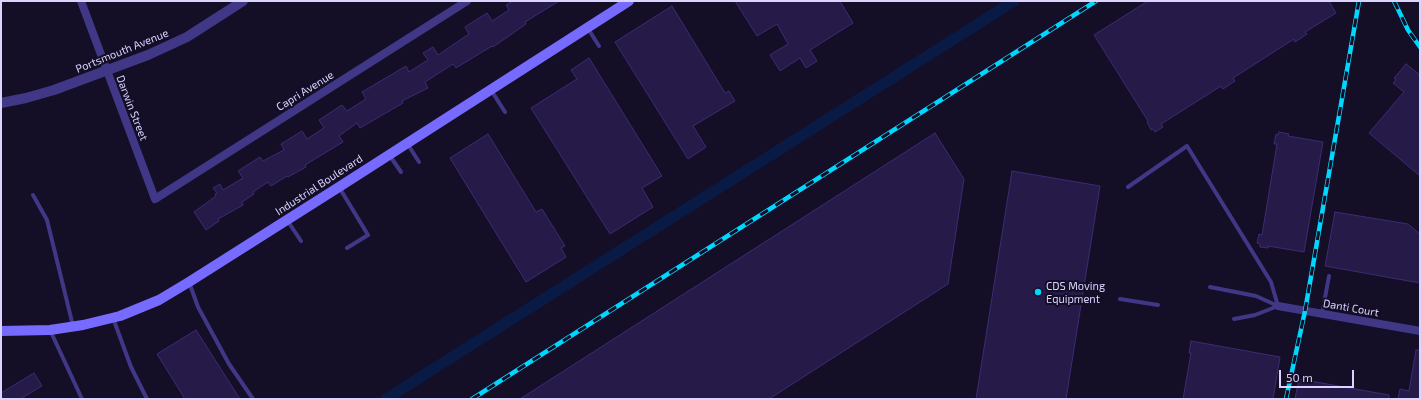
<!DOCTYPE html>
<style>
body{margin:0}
#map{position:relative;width:1421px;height:400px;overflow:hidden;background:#140e27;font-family:"Exo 2",sans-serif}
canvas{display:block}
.frame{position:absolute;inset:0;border:2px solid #dbd4ff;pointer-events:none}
.scale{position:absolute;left:1279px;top:370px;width:75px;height:18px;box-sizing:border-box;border:2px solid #dbd4ff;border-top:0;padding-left:5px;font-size:12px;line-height:14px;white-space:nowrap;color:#dbd4ff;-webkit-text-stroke:3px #140e27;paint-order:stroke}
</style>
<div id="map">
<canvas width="1421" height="400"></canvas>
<div class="frame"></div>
<div class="scale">50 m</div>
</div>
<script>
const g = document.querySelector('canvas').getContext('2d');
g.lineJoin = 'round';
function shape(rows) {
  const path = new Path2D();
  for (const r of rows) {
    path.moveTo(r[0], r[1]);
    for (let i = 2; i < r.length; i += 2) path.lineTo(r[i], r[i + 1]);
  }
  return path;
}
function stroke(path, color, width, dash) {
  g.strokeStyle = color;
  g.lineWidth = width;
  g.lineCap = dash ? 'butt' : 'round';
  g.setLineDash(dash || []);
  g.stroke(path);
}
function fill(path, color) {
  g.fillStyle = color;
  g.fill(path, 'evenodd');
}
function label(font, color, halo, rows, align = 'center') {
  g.font = font + ' "Exo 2",sans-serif';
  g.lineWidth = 4;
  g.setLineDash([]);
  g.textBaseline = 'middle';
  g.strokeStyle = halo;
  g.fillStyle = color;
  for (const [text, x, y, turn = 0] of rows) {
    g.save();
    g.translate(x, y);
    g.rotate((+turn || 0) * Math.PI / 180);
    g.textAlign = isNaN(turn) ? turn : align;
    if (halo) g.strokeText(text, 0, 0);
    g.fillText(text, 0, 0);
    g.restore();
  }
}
stroke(shape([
 [386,399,1014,1]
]), '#091b45', 11);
const building = shape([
 [513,1,559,1,525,22,526,24,493,47,492,46,456,68,453,64,425,82,428,88,402,101,403,103,360,128,357,123,339,136,343,142,305,165,306,167,288,177,287,176,271,186,268,182,253,192,254,194,242,202,243,205,218,219,219,221,206,230,194,212,216,196,215,194,217,193,213,188,220,184,223,190,243,178,238,171,260,157,263,161,284,150,281,144,302,131,307,139,324,128,319,120,342,105,347,111,366,99,362,92,406,66,409,72,428,60,423,53,433,47,438,55,469,34,465,27,487,13,492,21,509,10,506,5,513,1],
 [735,1,840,1,853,23,810,50,817,61,806,68,800,58,780,71,770,55,788,44,777,24,757,36,735,1],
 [1148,1,1329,1,1336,13,1305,32,1307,34,1295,42,1294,39,1233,78,1235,81,1223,89,1221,86,1161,124,1163,127,1155,132,1153,129,1151,130,1147,122,1148,121,1094,35,1148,1],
 [672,6,725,93,729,91,735,101,693,126,706,147,688,159,615,42,672,6],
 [589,58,662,176,642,188,653,207,610,234,531,108,577,79,571,70,589,58],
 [1406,64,1420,75,1420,176,1369,133,1404,92,1393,83,1396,80,1394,78,1406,64],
 [1279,132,1289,134,1288,136,1323,142,1304,252,1268,246,1268,248,1260,247,1260,244,1257,243,1259,234,1262,235,1277,144,1274,144,1276,134,1278,135,1279,132],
 [935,133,964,179,948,284,769,399,520,399,935,133],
 [488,134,536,212,542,209,565,246,561,248,566,257,526,282,450,158,488,134],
 [1012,171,1100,186,1066,399,976,399,1012,171],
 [1335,212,1408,224,1420,234,1420,283,1325,266,1335,212],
 [196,330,240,399,185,399,157,354,196,330],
 [1191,341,1280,357,1273,399,1183,399,1191,353,1189,353,1191,341],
 [1416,350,1420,350,1420,399,1398,399,1400,389,1409,391,1416,350],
 [34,373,42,386,20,399,1,399,1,393,34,373],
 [1299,379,1389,395,1389,399,1295,399,1299,379]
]);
fill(building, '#261a48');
stroke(building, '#3e2b75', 1);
stroke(shape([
 [587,27,599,46],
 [491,90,505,112],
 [407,143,419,162],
 [390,156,401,172],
 [339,187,368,235,347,248],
 [1128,187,1187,146,1271,282,1278,306],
 [33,195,47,220,73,326],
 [287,220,301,241],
 [189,282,198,307,229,364,253,399],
 [1210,287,1256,296,1278,306],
 [1120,299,1158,305],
 [1322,314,1329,276],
 [113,318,131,367,147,399],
 [1234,319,1255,315,1278,306],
 [50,330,82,399]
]), '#403887', 4);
stroke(shape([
 [81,1,155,199,467,1],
 [1278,306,1420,331]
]), '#403887', 8);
stroke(shape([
 [1,103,26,98,54,90,148,55,187,37,243,1]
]), '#403887', 10);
stroke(shape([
 [1,331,50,330,83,325,120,316,159,300,189,282,339,187,629,1]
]), '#776bff', 10);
const rail = shape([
 [1394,1,1408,30,1420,47],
 [472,399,1096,1],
 [1286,399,1305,311,1359,1]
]);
stroke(rail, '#00d7ff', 4.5);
stroke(rail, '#140e27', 3, [9]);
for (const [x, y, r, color] of [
 [1038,292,4,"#00d7ff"]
]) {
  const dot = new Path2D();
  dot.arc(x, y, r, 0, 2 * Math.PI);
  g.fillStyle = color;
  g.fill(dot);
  stroke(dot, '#140e27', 1.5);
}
label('11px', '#dbd4ff', '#140e27', [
 ["Portsmouth Avenue",122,51,-22],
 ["Capri Avenue",305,91,-32],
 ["Darwin Street",132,108,69],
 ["Industrial Boulevard",319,185,-33],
 ["Danti Court",1351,308,10]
]);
label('11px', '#dbd4ff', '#140e27', [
 ["CDS Moving",1046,286],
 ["Equipment",1046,299]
], 'left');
</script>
